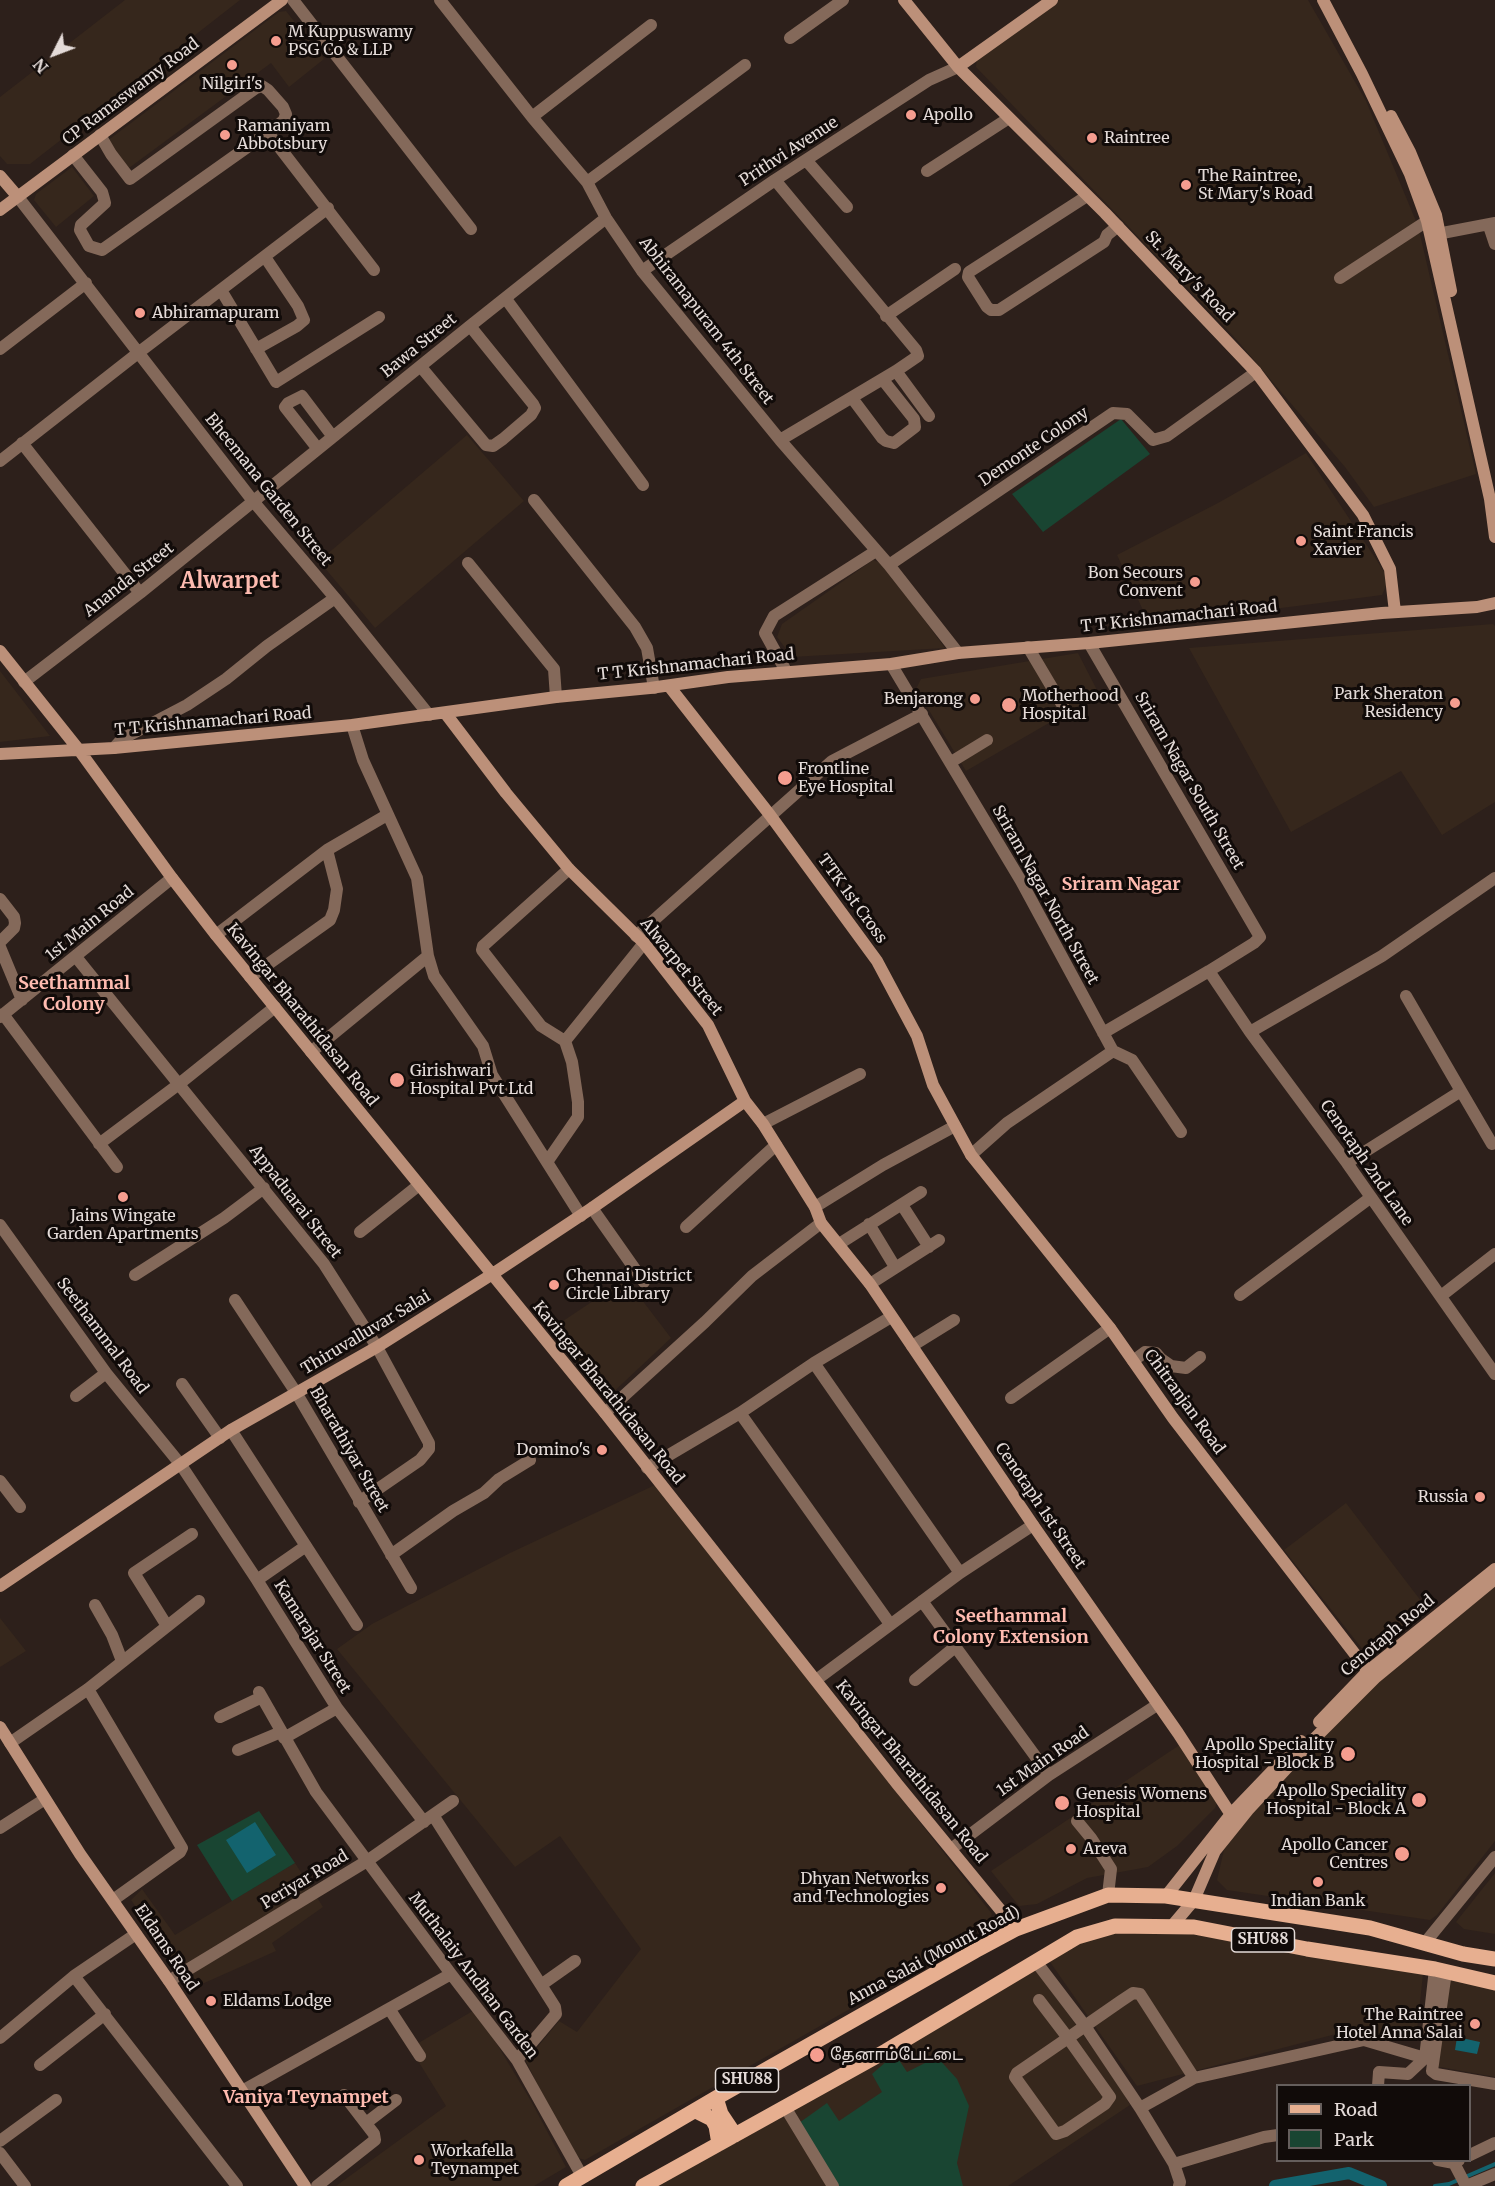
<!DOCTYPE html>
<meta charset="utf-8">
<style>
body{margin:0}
#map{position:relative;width:1495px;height:2186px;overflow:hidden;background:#2d201b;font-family:Merriweather,serif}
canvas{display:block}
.legend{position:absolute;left:1276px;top:2084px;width:195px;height:78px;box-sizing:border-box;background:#110b09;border:2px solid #655e5c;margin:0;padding:8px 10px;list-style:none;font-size:18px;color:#e4dbd8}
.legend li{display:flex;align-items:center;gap:12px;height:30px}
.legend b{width:30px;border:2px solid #655e5c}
.north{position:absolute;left:24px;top:24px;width:60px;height:60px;-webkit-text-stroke:4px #110b09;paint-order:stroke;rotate:228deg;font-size:16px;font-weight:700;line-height:24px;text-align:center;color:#e4dbd8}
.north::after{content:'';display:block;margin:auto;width:21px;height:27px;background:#e4dbd8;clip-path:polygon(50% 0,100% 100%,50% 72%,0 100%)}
</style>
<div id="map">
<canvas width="1495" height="2186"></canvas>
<ul class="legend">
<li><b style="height:8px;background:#e7af90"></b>Road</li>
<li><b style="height:16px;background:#194532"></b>Park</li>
</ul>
<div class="north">N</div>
</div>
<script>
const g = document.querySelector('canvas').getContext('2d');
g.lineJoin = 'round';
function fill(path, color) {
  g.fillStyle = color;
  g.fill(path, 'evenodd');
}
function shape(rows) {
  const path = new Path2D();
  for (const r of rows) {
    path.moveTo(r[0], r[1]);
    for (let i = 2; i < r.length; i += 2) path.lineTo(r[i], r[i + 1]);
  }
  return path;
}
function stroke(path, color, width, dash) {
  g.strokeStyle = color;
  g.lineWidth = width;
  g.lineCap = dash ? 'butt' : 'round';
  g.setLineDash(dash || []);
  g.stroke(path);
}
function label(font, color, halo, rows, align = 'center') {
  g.font = font + ' Merriweather,"Noto Sans Tamil",serif';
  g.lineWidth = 6;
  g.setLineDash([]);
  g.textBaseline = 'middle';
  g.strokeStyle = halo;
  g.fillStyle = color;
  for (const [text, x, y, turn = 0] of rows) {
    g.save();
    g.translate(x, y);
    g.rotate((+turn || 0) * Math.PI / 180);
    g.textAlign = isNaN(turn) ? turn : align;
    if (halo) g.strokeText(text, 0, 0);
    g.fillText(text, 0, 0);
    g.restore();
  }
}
fill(shape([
 [125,0,240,0,30,164,7,164,0,156,0,97],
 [1056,0,1308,0,1366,101,1418,226,1476,474,1374,507,1345,467,1236,339,976,67,977,57],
 [286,11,324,59,289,87,271,63,129,168,107,141,279,12],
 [72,167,94,196,56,227,34,200,36,194],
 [467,435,524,501,375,628,319,561],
 [1306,453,1389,579,1382,595,1150,625,1117,555,1218,503],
 [873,560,883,564,945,648,792,657,777,637,782,624],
 [1493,624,1495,626,1495,802,1442,835,1401,771,1291,832,1189,648],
 [1078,653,1099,694,966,771,916,689,921,679],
 [0,671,50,736,0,742],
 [626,1279,671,1338,608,1397,551,1329],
 [655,1485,992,1914,987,1926,914,1968,855,2006,585,2160,572,2156,526,2061,559,2021,577,2032,641,1949,560,1836,515,1867,337,1649,372,1624,510,1553],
 [1346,1503,1428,1610,1373,1653,1364,1651,1284,1550],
 [1495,1585,1495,1841,1437,1915,1430,1920,1227,1890,1217,1880,1224,1850,1234,1834,1377,1675],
 [0,1618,26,1651,0,1667],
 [1181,1744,1221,1792,1215,1808,1177,1846,1148,1867,1087,1878,1037,1904,1019,1906,991,1871],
 [295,1863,323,1907,272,1943,276,1951,193,1988,131,1900,142,1889,175,1935],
 [1495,1873,1495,1934,1464,1929,1456,1922],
 [1111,1929,1186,1930,1423,1974,1416,2040,1355,2029,1137,2086,1050,1962,1052,1952],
 [1027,1965,1037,1971,1118,2083,1130,2105,1008,2186,636,2186],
 [1436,1976,1495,1987,1495,2077,1429,2065],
 [476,2009,531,2101,566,2167,534,2186,336,2186,446,2106,410,2048]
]), '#36271c');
fill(shape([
 [1121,419,1150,454,1043,532,1012,494],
 [259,1811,295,1863,232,1901,197,1845],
 [895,2054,907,2072,937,2057,957,2079,969,2106,957,2163,963,2186,839,2186,799,2123,827,2103,839,2121,882,2092,872,2074]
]), '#194532');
fill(shape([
 [255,1822,276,1855,247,1873,226,1840],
 [1457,2037,1480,2042,1477,2054,1455,2050]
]), '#13636e');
stroke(shape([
 [1435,2186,1449,2184,1495,2164]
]), '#13636e', 4);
stroke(shape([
 [1275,2186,1349,2173,1381,2186]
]), '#13636e', 12);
stroke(shape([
 [293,0,471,229],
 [440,0,532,117,587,182,606,218,642,271,780,440,889,565,958,653],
 [790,38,843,0],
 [532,117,651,25],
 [263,137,273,139,374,270],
 [73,155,102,192,104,199,105,203,81,225,80,230,89,246,102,250,277,126,284,120,286,114,283,107,268,90,262,86,256,88,130,179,111,154,100,135],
 [806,160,847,207],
 [927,171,1009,118],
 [775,180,916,350,918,356,896,371,780,440],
 [587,182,745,65],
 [1087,196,969,272,968,277,987,307,991,310,999,310,1104,242,1107,235,1118,226],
 [18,197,253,501,335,598,429,715],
 [1489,226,1495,244],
 [1432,235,1495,223],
 [642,271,775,180,929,80,958,67],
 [1340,278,1427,221],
 [221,290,276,382,379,317],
 [506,299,643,485],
 [886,316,955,269],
 [0,349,86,283],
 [256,349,297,326,304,320,298,306,265,257],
 [421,367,486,445,493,446,503,439,531,415,535,408,533,404,470,326],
 [896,371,929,416],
 [852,398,882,438,886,441,894,443,915,427,914,419,883,380],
 [22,443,140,593],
 [318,449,285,407,288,403,302,396,333,437],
 [0,461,138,353,328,208],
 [534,500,635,627,647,648,654,688],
 [468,563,554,669,556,697],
 [889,565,1113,413,1127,414,1153,440,1167,436,1256,372],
 [1089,643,1260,937,1254,943,1209,971,1103,1033],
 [1028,647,1063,706],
 [891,664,1021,881,1113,1051,1132,1060,1181,1132],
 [786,671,765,633,774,616,876,551],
 [24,682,140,593,470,326,606,218],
 [352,725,363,760,417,878,428,956,434,976,483,1046,492,1075,581,1216],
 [114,748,122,739,187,705,226,679,267,646,335,598],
 [951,762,987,740],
 [0,899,14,917,15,923,14,928,0,942],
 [216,935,327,850,387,815],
 [636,936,832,761,922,714],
 [0,947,22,1000],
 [76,957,324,1264,377,1347,429,1443,429,1449,420,1460,359,1502],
 [1209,971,1250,1032,1347,1163,1495,1374],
 [250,977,330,920,334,910,337,889,327,850],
 [3,1014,117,1167],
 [0,1017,172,878],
 [1250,1032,1382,956,1495,878],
 [565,1041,541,1026,482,950,483,946,569,869],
 [311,1052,428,956],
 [1461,1091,1492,1144],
 [763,1124,860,1074],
 [99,1144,179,1084,275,1007],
 [971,1155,1007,1123,1113,1051],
 [547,1162,578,1117,578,1102,572,1062,565,1041,644,943],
 [1347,1163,1461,1091,1406,996],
 [902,1205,929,1247],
 [815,1207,883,1165,955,1126],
 [592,1208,644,1282],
 [869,1224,895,1267],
 [0,1225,106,1373,181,1465,257,1580,337,1708,424,1822],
 [686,1227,776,1145],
 [360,1232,419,1185],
 [839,1244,921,1192],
 [135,1275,224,1218,264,1188],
 [870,1284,939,1240],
 [1240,1295,1370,1198],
 [1441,1296,1495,1254],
 [235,1300,297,1394,411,1588],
 [912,1346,954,1320],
 [1133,1361,1145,1352,1156,1353,1161,1359,1171,1366,1186,1368,1200,1357],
 [814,1363,960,1573],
 [182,1384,220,1438],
 [76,1396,106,1373],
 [1011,1398,1110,1328],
 [605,1413,705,1322,752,1276,821,1223],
 [740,1413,890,1624],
 [231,1430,357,1625],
 [647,1468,740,1413,814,1363,891,1317],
 [0,1481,20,1507],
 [391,1555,453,1511,484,1493,499,1479,530,1460],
 [257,1580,306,1546],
 [922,1601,1049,1775],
 [95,1605,112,1635,122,1661],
 [167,1626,134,1573,192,1534],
 [816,1680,960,1573,1033,1525],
 [915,1680,955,1647],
 [88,1689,182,1848,180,1852,113,1900],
 [259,1692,316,1792,451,1974,517,2060,582,2176],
 [220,1717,262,1697],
 [284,1738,337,1708],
 [10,1743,88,1689,199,1601],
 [238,1750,281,1732],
 [433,1815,555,2007,556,2014,517,2060],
 [1077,1821,1091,1838,1111,1869,1108,1895],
 [0,1828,45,1799],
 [951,1849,1049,1775,1157,1705],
 [1424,1944,1495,1857],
 [1037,1963,1085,2026,1140,2108,1174,2164,1180,2182,1179,2186],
 [1446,1972,1432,2071,1436,2074,1495,2084],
 [74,1976,237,2186],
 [169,1981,367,1861,453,1801],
 [541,1985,575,1961],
 [1039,2000,1068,2038,1110,2097,1105,2104,1065,2131,1056,2134,1015,2077,1017,2073,1068,2038,1085,2026,1121,2001,1133,1993,1140,1994,1194,2078],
 [390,2010,420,2056],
 [0,2038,74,1976,136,1934],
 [40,2065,105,2014],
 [1378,2086,1379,2072,1408,2074,1425,2058,1435,1969],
 [242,2091,451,1974],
 [785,2107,833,2186],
 [1140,2108,1194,2078,1364,2040,1425,2058],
 [366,2123,396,2100],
 [0,2141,56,2100],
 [0,2153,25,2186],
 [1470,2155,1495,2143],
 [1438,2160,1454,2163,1459,2160],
 [1454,2163,1466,2186],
 [1174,2164,1264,2137,1278,2135],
 [317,2186,375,2140,374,2134,344,2095],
 [1466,2186,1495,2174]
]), '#84695a', 12);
stroke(shape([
 [904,0,958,67,1105,213,1256,372,1363,515,1390,569,1395,612],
 [1323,0,1362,74,1410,174,1427,221,1490,499,1495,537],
 [958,67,1052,0],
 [1391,116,1410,152,1436,215,1451,291],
 [0,176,18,197],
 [0,210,282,0],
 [0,651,79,750,172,878,216,935,605,1413,898,1785,1016,1929],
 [669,686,770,815,877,961,917,1036,933,1085,971,1155,1110,1328,1173,1418,1368,1671],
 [446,714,506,793,569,869,644,943,708,1025,745,1101,763,1124,815,1207,821,1223,870,1284,1033,1525,1178,1733,1237,1824],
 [0,754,114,748,352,725,556,697,650,688,728,677,891,664,958,653,1089,643,1382,613,1477,607,1495,603],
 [0,1586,231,1430,377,1347,491,1275,592,1208,745,1101],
 [1319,1722,1368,1671,1495,1569],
 [0,1727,80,1854,169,1981,305,2186],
 [1166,1896,1231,1814,1301,1741],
 [1172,1926,1194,1900,1215,1851,1248,1810,1312,1741,1376,1677,1495,1579]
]), '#bc9079', 12);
stroke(shape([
 [716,2098,721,2114,735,2135],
 [696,2111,712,2119,716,2126,719,2144],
 [566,2186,716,2098,975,1951,1016,1929,1108,1895,1166,1896,1370,1928,1463,1954,1495,1959],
 [643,2186,886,2051,1077,1937,1115,1926,1194,1927,1307,1949,1435,1969,1495,1983]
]), '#e7af90', 15);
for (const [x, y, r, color] of [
 [276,41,6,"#f59d8f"],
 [232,65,6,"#f59d8f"],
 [911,115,6,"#f59d8f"],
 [225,135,6,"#f59d8f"],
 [1092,138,6,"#f59d8f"],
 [1186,185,6,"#f59d8f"],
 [140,313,6,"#f59d8f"],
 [1301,541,6,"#f59d8f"],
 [1195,582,6,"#f59d8f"],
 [975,699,6,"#f59d8f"],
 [1455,703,6,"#f59d8f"],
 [1009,705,8,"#f59d8f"],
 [785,778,8,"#f59d8f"],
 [397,1080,8,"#f59d8f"],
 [123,1197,6,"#f59d8f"],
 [554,1285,6,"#f59d8f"],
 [602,1450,6,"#f59d8f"],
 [1480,1497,6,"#f59d8f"],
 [1348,1754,8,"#f59d8f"],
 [1419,1800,8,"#f59d8f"],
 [1062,1803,8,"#f59d8f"],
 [1071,1849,6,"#f59d8f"],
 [1402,1854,8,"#f59d8f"],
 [1318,1882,6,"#f59d8f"],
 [941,1888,6,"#f59d8f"],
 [211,2001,6,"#f59d8f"],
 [1475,2024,6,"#f59d8f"],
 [817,2055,8,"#f59d8f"],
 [419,2160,6,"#f59d8f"]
]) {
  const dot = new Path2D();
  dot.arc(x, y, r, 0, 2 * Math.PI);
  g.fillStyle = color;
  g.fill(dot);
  stroke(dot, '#110b09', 2);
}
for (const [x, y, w] of [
 [1263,1940,63],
 [747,2080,63]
]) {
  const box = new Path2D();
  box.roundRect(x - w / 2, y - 12, w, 24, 4.5);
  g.fillStyle = '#110b09';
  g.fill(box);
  stroke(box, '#e4dbd8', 1.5);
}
label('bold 15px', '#e4dbd8', null, [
 ["SHU88",1263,1940],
 ["SHU88",747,2080]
]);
label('16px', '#e4dbd8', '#110b09', [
 ["M Kuppuswamy",288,32],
 ["PSG Co & LLP",288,50],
 ["Nilgiri's",232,84,"center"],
 ["Apollo",923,115],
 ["Ramaniyam",237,126],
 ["Abbotsbury",237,144],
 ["Raintree",1104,138],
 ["The Raintree,",1198,176],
 ["St Mary's Road",1198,194],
 ["Abhiramapuram",152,313],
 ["Saint Francis",1313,532],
 ["Xavier",1313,550],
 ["Bon Secours",1183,573,"right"],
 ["Convent",1183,591,"right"],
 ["Park Sheraton",1443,694,"right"],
 ["Residency",1443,712,"right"],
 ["Motherhood",1022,696],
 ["Hospital",1022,714],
 ["Benjarong",963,699,"right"],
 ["Frontline",798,769],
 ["Eye Hospital",798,787],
 ["Girishwari",410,1071],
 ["Hospital Pvt Ltd",410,1089],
 ["Jains Wingate",123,1216,"center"],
 ["Garden Apartments",123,1234,"center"],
 ["Chennai District",566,1276],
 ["Circle Library",566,1294],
 ["Domino's",590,1450,"right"],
 ["Russia",1468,1497,"right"],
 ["Apollo Speciality",1334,1745,"right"],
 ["Hospital - Block B",1334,1763,"right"],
 ["Apollo Speciality",1406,1791,"right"],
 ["Hospital - Block A",1406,1809,"right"],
 ["Genesis Womens",1076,1794],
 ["Hospital",1076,1812],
 ["Apollo Cancer",1388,1845,"right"],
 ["Centres",1388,1863,"right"],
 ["Areva",1083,1849],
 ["Dhyan Networks",929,1879,"right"],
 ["and Technologies",929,1897,"right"],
 ["Indian Bank",1318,1901,"center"],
 ["Eldams Lodge",223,2001],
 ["The Raintree",1463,2015,"right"],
 ["Hotel Anna Salai",1463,2033,"right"],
 ["தேனாம்பேட்டை",830,2055],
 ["Workafella",431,2151],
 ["Teynampet",431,2169]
], 'left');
label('16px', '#e4dbd8', '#110b09', [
 ["CP Ramaswamy Road",131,92,-37],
 ["Prithvi Avenue",789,152,-33],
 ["St. Mary's Road",1189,277,46],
 ["Abhiramapuram 4th Street",706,321,52],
 ["Bawa Street",419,346,-39],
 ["Demonte Colony",1034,447,-34],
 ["Bheemana Garden Street",268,490,51],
 ["Ananda Street",129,580,-38],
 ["T T Krishnamachari Road",1179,617,-6],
 ["T T Krishnamachari Road",696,665,-6],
 ["T T Krishnamachari Road",213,722,-5],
 ["Sriram Nagar South Street",1189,781,60],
 ["Sriram Nagar North Street",1045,895,61],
 ["TTK 1st Cross",852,899,54],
 ["1st Main Road",90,924,-39],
 ["Alwarpet Street",681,967,51],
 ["Kavingar Bharathidasan Road",302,1015,51],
 ["Cenotaph 2nd Lane",1366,1163,55],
 ["Appaduarai Street",295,1202,52],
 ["Thiruvalluvar Salai",366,1333,-31],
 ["Seethammal Road",102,1336,53],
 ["Kavingar Bharathidasan Road",608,1393,51],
 ["Chitranjan Road",1184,1402,54],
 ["Bharathiyar Street",349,1450,60],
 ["Cenotaph 1st Street",1040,1506,56],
 ["Cenotaph Road",1388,1636,-40],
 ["Kamarajar Street",312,1637,58],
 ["1st Main Road",1043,1762,-35],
 ["Kavingar Bharathidasan Road",911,1772,51],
 ["Periyar Road",305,1880,-31],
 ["Eldams Road",166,1948,56],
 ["Anna Salai (Mount Road)",934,1956,-28],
 ["Muthalaiy Andhan Garden",473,1976,53]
]);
label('bold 18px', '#febbb0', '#110b09', [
 ["Sriram Nagar",1121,885],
 ["Seethammal",74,984],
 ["Colony",74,1005],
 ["Seethammal",1011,1617],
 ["Colony Extension",1011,1638],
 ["Vaniya Teynampet",306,2098]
]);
label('bold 22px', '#febbb0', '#110b09', [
 ["Alwarpet",230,582]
]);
</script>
